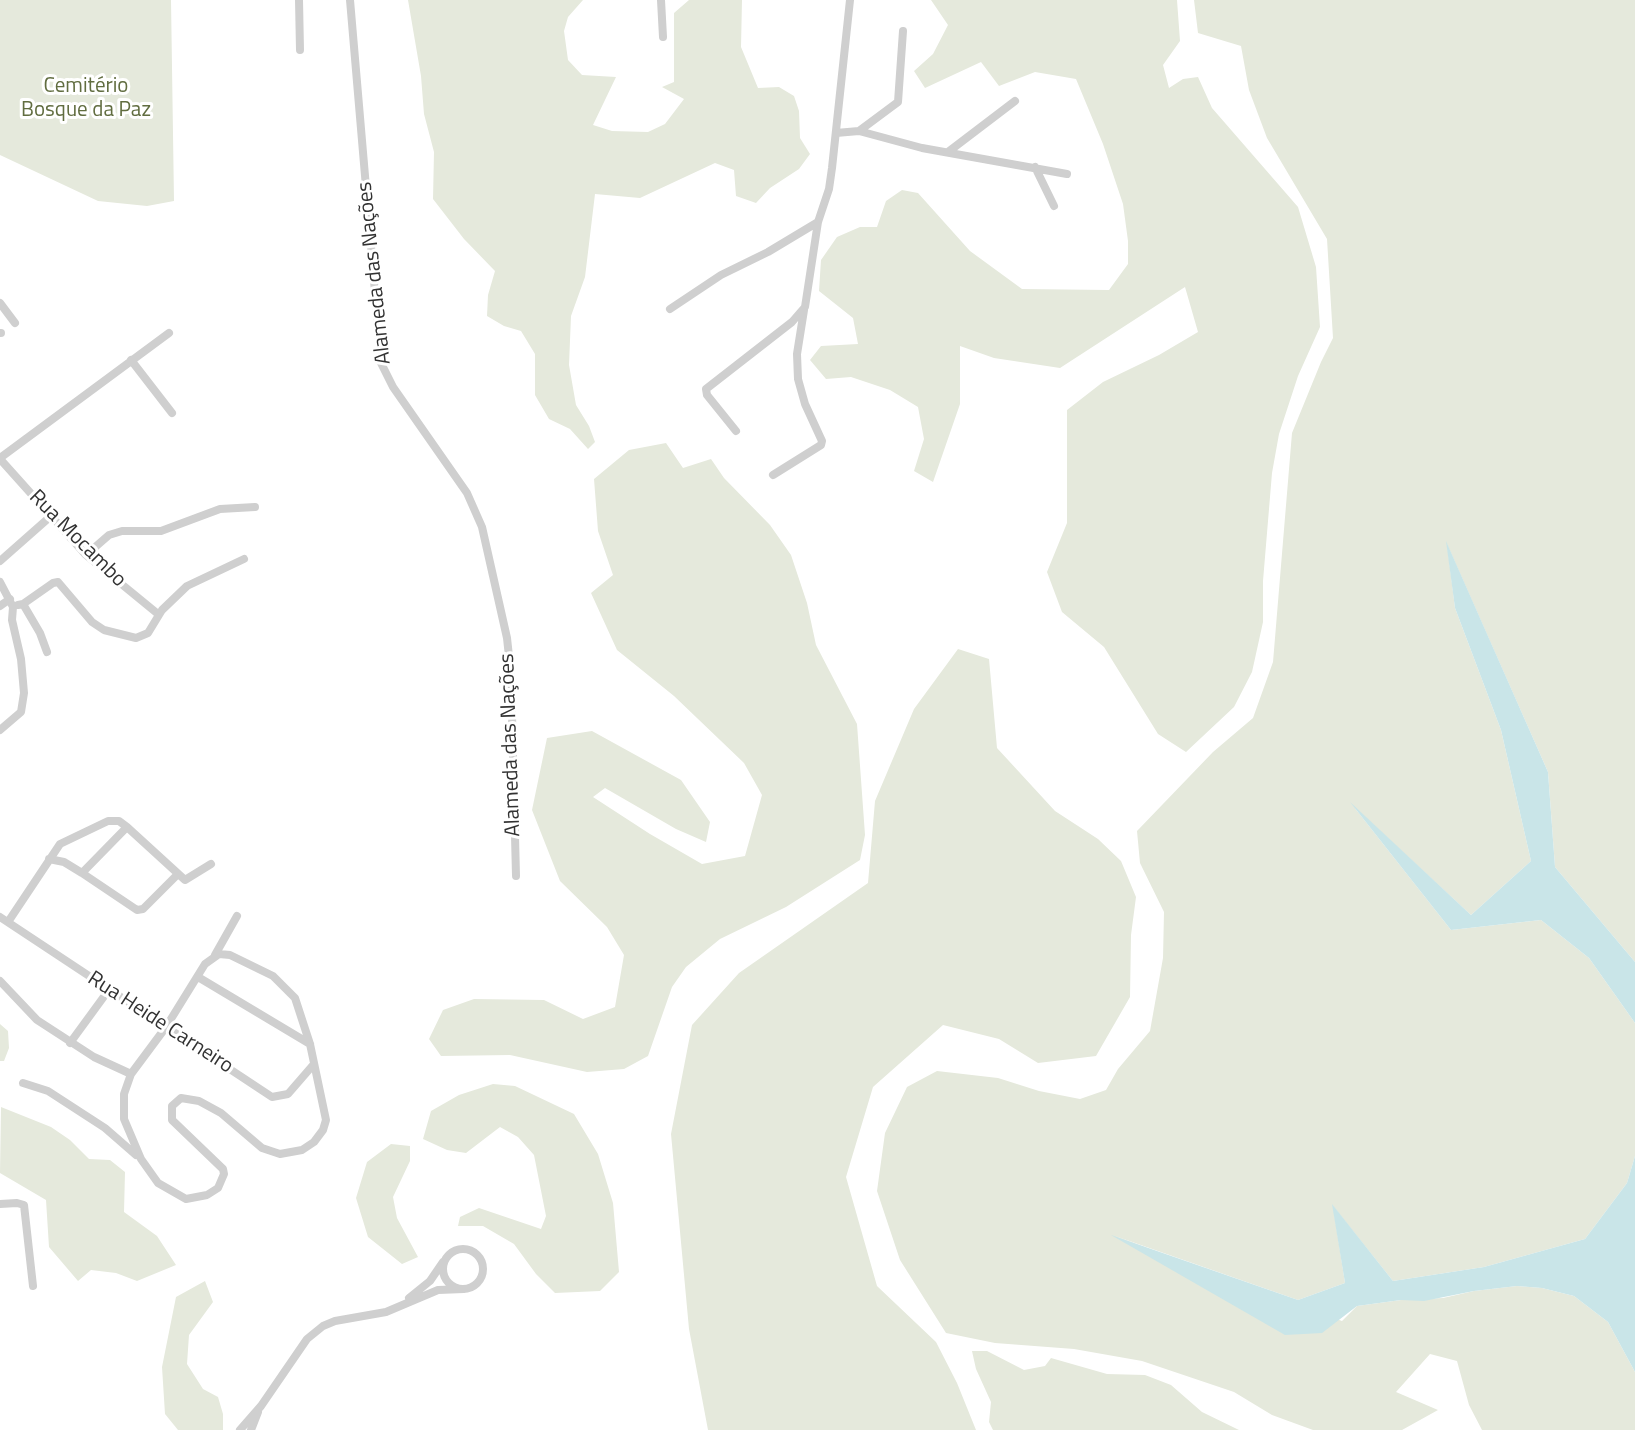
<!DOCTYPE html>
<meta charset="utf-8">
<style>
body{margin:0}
canvas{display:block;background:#fff}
</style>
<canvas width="1635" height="1430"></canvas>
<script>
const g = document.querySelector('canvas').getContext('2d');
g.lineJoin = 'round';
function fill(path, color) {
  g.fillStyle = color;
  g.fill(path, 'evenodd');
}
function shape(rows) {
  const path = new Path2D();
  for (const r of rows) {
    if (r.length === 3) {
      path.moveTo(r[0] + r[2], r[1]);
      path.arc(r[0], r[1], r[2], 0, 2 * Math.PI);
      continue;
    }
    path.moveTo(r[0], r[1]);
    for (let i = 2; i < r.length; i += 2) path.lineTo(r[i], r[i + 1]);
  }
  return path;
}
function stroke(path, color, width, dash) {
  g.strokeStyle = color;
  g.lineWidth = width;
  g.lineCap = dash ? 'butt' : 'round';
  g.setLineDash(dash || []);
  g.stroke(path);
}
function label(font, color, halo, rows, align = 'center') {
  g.font = font + ' "Titillium Web",sans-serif';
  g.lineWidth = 6;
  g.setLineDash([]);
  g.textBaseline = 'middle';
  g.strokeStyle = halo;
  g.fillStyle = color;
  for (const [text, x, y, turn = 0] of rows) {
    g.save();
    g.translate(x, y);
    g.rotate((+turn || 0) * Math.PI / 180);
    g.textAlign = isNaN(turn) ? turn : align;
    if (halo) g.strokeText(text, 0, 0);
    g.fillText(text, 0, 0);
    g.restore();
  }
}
fill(shape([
 [0,0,171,0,174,201,147,206,98,201,0,155],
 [408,0,583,0,568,17,564,31,568,60,582,75,616,77,593,125,612,131,648,132,665,124,684,99,662,87,674,82,674,13,689,0,742,0,741,47,758,88,779,87,794,96,799,111,800,138,810,154,799,169,770,188,756,203,736,196,734,170,715,163,640,198,595,194,585,277,571,316,569,365,576,405,589,426,595,442,588,449,570,429,549,419,535,395,535,354,521,331,504,326,487,316,488,295,495,271,464,239,433,199,434,152,424,114,421,76],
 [931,0,1177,0,1180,41,1163,65,1169,88,1183,79,1198,77,1212,108,1298,207,1316,267,1320,327,1298,376,1279,434,1272,473,1263,581,1263,622,1252,672,1234,707,1186,752,1158,734,1104,647,1062,612,1047,572,1067,523,1067,410,1103,382,1159,355,1198,332,1185,287,1060,368,994,358,960,346,960,404,933,482,914,471,924,439,918,407,890,390,851,377,826,379,810,360,821,346,858,344,853,318,819,291,821,260,837,237,860,227,877,227,886,201,902,190,918,193,970,251,1022,289,1109,290,1128,264,1128,241,1123,204,1103,144,1076,79,1035,72,999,86,981,62,925,88,914,71,933,54,948,25],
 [1194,0,1635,0,1635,962,1555,867,1548,772,1447,544,1455,608,1501,730,1531,861,1471,915,1354,807,1451,930,1541,920,1589,958,1635,1023,1635,1156,1627,1183,1585,1239,1484,1267,1393,1281,1333,1206,1345,1283,1298,1300,1115,1236,1342,1321,1357,1306,1401,1300,1443,1298,1474,1291,1517,1286,1542,1288,1574,1296,1608,1322,1635,1372,1635,1430,1482,1430,1469,1405,1457,1361,1430,1354,1396,1392,1438,1410,1402,1430,1313,1430,1272,1415,1234,1392,1142,1361,1074,1349,995,1343,946,1333,900,1260,877,1191,885,1133,907,1087,937,1071,998,1078,1039,1091,1080,1099,1106,1090,1118,1069,1150,1031,1163,958,1164,912,1140,863,1137,831,1213,752,1253,718,1273,662,1292,433,1321,362,1333,338,1327,239,1267,138,1249,90,1241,46,1198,33],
 [666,443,683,468,711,459,724,478,770,525,791,555,807,603,816,645,857,724,865,835,860,860,786,907,720,939,686,967,672,987,648,1056,624,1069,587,1072,510,1055,441,1056,429,1039,443,1010,474,999,544,1000,583,1019,615,1007,624,955,607,927,560,881,532,810,547,738,592,731,681,780,710,822,706,842,676,829,605,788,593,797,650,834,702,864,745,856,762,795,744,763,674,696,617,650,591,593,613,575,598,531,594,479,629,450],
 [958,649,989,659,997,748,1055,811,1098,839,1121,861,1136,897,1131,935,1130,997,1096,1056,1038,1063,999,1039,943,1025,873,1087,846,1177,877,1286,936,1342,957,1383,976,1430,708,1430,689,1329,671,1134,692,1025,739,973,868,883,875,801,914,709],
 [0,1024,8,1031,9,1048,4,1061,0,1061],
 [493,1084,515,1086,574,1114,598,1154,613,1203,619,1272,600,1291,555,1293,536,1274,514,1244,483,1226,458,1226,460,1217,479,1208,541,1229,546,1216,534,1155,518,1137,500,1127,466,1153,447,1150,423,1139,431,1111,459,1095],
 [1,1107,51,1127,70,1140,89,1159,110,1160,125,1172,124,1212,157,1236,176,1265,137,1281,116,1273,91,1270,78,1281,49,1247,46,1200,0,1173],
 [391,1144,410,1146,410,1161,393,1197,397,1218,418,1257,402,1264,368,1237,356,1198,367,1162],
 [205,1281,213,1302,189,1335,187,1364,203,1389,218,1397,223,1414,223,1430,178,1430,165,1414,162,1367,176,1297],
 [972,1351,987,1351,1024,1370,1045,1366,1051,1358,1107,1374,1145,1375,1171,1385,1202,1412,1239,1430,993,1430,989,1422,991,1402,976,1369]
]), '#e5e9dc');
fill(shape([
 [1446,541,1548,772,1555,867,1635,962,1635,1023,1589,958,1541,920,1451,930,1350,802,1471,915,1531,861,1501,730,1455,608],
 [1635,1156,1635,1372,1608,1322,1574,1296,1542,1288,1517,1286,1474,1291,1424,1301,1401,1300,1357,1306,1322,1333,1285,1335,1111,1235,1298,1300,1345,1283,1332,1204,1393,1281,1484,1267,1585,1239,1627,1183]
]), '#c9e5e8');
stroke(shape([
 [299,0,300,50],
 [350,0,381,363,393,387,467,493,482,527,507,638,511,675,516,876],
 [661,0,663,37],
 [859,131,898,102,903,31],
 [836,133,859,131,922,148,1067,174],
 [948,152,1015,101],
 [1035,167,1054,206],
 [0,303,15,323],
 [670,309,721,275,768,252,818,222],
 [0,333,1,333],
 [131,360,172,413],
 [736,431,707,395,706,389,792,322,805,307,818,222,829,189,832,168,850,0],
 [0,458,169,333],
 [0,459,86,555,158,614],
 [773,475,821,445,822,441,805,404,798,379,797,354,804,310],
 [86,555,109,535,122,531,161,531,220,509,255,507],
 [0,561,51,516],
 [0,582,13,607,12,620,21,659,24,693,21,712,0,730],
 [23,604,53,583,58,582,92,622,104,630,136,638,148,633,162,610,187,586,244,559],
 [18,605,23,604,40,633,47,652],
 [0,606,10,599],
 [49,859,64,862,82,873,137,910,143,909,177,875],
 [82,873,127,827],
 [0,917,272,1097,288,1094,314,1064],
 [8,922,60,844,108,821,119,821,127,827,185,880,211,864],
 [219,954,230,955,273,976,295,998,310,1044,326,1120,323,1130,314,1142,302,1150,280,1154,262,1148,221,1113,199,1101,181,1098,172,1106,172,1120,223,1169,224,1174,218,1188,207,1195,186,1199,158,1183,141,1159,124,1119,124,1094,131,1074,166,1027,205,964,219,954],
 [215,955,237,916],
 [198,977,310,1044],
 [0,981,37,1020,94,1057,131,1074],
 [70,1043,108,991],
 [23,1083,48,1091,105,1128,136,1155],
 [0,1204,17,1203,24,1205,33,1286],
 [463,1269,20],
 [409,1298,430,1281,443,1262],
 [240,1430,261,1406,307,1339,323,1326,335,1321,386,1312,438,1290,464,1289],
 [251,1430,258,1412]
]), '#cfcfcf', 8);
label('21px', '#616d40', '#fff', [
 ["Cemitério",86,87],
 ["Bosque da Paz",86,111]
]);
label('21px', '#323232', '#fff', [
 ["Alameda das Nações",375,273,-96],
 ["Rua Mocambo",77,539,45],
 ["Alameda das Nações",511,745,-92],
 ["Rua Heide Carneiro",160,1023,33]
]);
</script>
